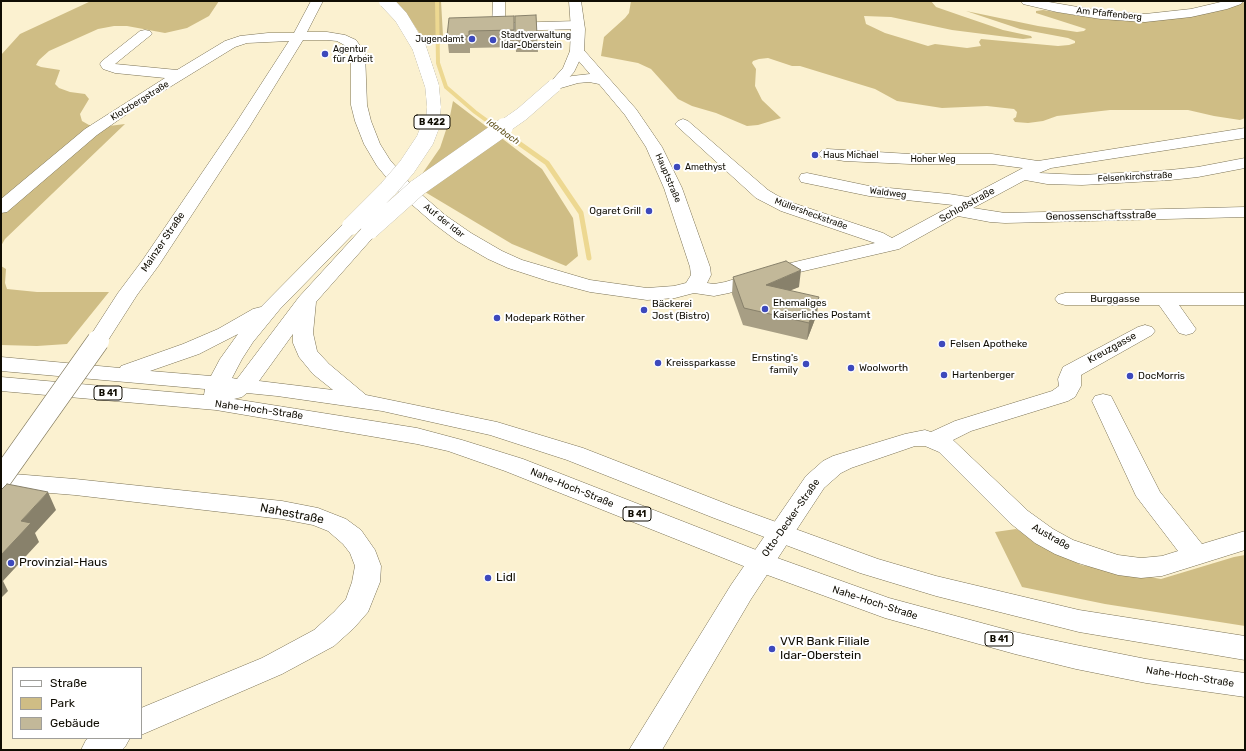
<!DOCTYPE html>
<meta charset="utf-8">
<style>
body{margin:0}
#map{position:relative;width:1246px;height:751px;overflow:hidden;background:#fbf1d0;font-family:Rubik,sans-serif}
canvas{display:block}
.frame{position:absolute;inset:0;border:2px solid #100d03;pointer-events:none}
.legend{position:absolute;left:12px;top:667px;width:130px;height:72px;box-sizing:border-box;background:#fff;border:1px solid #9f9e9a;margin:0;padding:5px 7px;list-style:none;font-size:12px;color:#100d03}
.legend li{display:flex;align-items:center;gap:8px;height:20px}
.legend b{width:20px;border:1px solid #9f9e9a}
</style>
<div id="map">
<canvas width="1246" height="751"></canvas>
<div class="frame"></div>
<ul class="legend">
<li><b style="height:5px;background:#fff"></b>Straße</li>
<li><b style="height:11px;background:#cfbd85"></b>Park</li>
<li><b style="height:11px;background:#c2b899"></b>Gebäude</li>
</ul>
</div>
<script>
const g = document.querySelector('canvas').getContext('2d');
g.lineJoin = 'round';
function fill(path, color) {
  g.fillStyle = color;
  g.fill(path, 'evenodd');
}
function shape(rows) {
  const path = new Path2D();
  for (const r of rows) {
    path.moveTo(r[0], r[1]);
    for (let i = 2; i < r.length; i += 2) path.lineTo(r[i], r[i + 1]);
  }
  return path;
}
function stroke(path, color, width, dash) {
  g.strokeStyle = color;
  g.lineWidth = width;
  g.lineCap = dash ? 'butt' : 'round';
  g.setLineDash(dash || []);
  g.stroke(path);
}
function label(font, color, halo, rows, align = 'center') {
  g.font = font + ' Rubik,sans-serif';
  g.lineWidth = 4;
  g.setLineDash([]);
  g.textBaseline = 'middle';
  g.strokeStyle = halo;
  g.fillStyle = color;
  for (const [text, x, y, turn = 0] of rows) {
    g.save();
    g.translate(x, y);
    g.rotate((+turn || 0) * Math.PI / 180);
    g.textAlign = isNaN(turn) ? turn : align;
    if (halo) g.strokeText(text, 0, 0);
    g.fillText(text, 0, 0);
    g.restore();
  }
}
fill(shape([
 [91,1,219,1,209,16,187,28,165,33,127,26,114,26,98,29,49,51,39,60,36,65,41,67,60,70,55,84,59,88,70,92,85,94,89,99,80,114,82,121,89,125,109,126,125,124,5,239,1,246,1,55,20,34],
 [394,1,441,1,443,36,422,37,408,16],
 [631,1,931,1,936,7,962,16,1003,30,1031,36,1032,38,1023,39,952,30,891,17,864,16,866,24,885,33,928,46,935,44,967,48,981,46,979,42,981,39,1058,46,1069,45,1075,43,1075,41,1068,38,1020,29,966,11,1038,26,1077,32,1084,31,1086,29,1036,13,1036,11,1043,10,1100,19,1142,21,1190,16,1213,12,1245,2,1245,118,1240,120,1214,116,1188,110,1110,110,1057,116,1043,121,1028,123,1015,122,1013,119,1016,117,1017,112,1014,109,987,106,942,108,897,101,875,89,800,66,792,66,768,58,759,59,753,61,752,63,756,69,755,86,762,100,781,118,758,125,747,126,716,113,692,106,678,99,651,69,638,63,601,56,604,37,625,18,629,13],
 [453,101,542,169,573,218,578,256,566,266,512,244,425,192,422,174,440,148,449,121],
 [1,266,6,269,5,283,7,289,37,292,109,292,67,344,37,346,1,345],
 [1016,529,1081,565,1161,579,1234,557,1245,555,1245,626,1105,604,1022,587,995,532]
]), '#cfbd85');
stroke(shape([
 [437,1,438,63,446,87,475,112,497,128]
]), '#edd891', 4);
stroke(shape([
 [496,127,547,163,581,213,589,258]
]), '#edd891', 5);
const minor = shape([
 [311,1,323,1,307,32,327,32,345,35,356,40,365,53,367,105,371,121,380,144,390,160,414,188,445,215,471,233,502,251,522,260,590,280,647,288,674,286,686,283,691,275,690,267,664,188,646,147,625,115,599,84,589,82,578,83,554,90,549,89,547,86,549,83,572,76,590,74,570,51,572,48,577,47,582,48,636,109,662,147,682,188,710,267,711,275,707,283,714,284,725,282,778,266,875,243,781,211,756,198,678,127,675,124,678,121,683,119,688,121,768,190,778,196,793,203,883,233,892,238,953,205,869,196,801,182,799,178,801,174,807,173,869,186,949,194,968,197,1023,168,992,164,910,164,844,161,821,157,819,154,821,151,827,149,910,154,992,154,1038,161,1245,128,1245,138,1051,168,1039,173,1082,175,1170,170,1198,167,1245,158,1245,168,1198,177,1170,180,1082,185,1047,184,1025,180,973,208,1005,213,1245,207,1245,217,1005,223,990,222,958,216,899,249,791,274,729,293,714,296,694,293,675,298,647,300,590,292,548,281,508,268,488,259,457,241,433,223,402,196,377,166,364,144,355,121,351,105,351,53,346,46,337,41,327,40,303,40,250,126,159,265,137,295,105,345,98,347,91,345,87,341,118,293,142,261,234,126,289,41,247,43,235,47,134,109,97,135,7,212,1,213,1,199,85,129,165,78,115,73,103,69,101,66,100,64,102,61,140,31,145,30,150,31,152,34,115,64,177,70,225,41,240,36,268,33,294,33,311,1],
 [493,1,505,1,505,23,578,21,583,22,584,25,583,28,578,29,507,31,494,30,492,27,493,1],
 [1021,1,1043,1,1101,11,1145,14,1191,9,1225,1,1243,1,1241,4,1227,9,1191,17,1145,22,1101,19,1057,12,1023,4,1021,1],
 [1065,293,1245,293,1245,305,1179,305,1196,329,1193,333,1186,335,1179,333,1159,305,1065,305,1058,303,1055,299,1058,295,1065,293],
 [1145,325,1152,327,1155,331,1152,335,1081,375,1081,386,1075,397,1068,401,971,431,953,440,1028,511,1053,529,1073,540,1118,555,1141,558,1162,556,1178,551,1136,496,1092,401,1095,396,1103,394,1111,396,1160,492,1202,544,1245,531,1245,550,1162,576,1141,578,1118,575,1078,563,1055,554,1035,543,1010,523,939,452,925,446,915,446,851,468,841,473,824,488,751,599,662,750,629,750,731,585,806,476,823,461,833,456,905,434,925,430,931,432,955,421,1052,391,1059,386,1058,379,1063,367,1138,327,1145,325],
 [1,473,75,479,282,501,318,508,346,519,361,530,375,550,381,566,380,582,368,612,354,628,334,646,282,674,141,735,141,708,262,658,314,630,334,612,346,599,352,582,355,566,350,553,343,544,328,531,313,525,282,519,75,495,1,489,1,473],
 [89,738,130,738,125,747,122,750,81,750,86,740,89,738]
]);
const primary = shape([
 [569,1,581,1,585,29,584,51,574,72,559,89,554,90,549,89,547,86,563,68,570,51,571,29,569,1],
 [351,221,357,222,360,226,357,230,280,309,253,342,242,359,232,378,237,379,299,297,364,226,370,225,376,226,379,230,376,234,316,302,313,333,317,351,329,364,366,395,497,422,583,448,732,506,878,559,936,576,1079,610,1245,636,1245,660,1079,632,936,596,860,573,714,518,567,460,490,435,382,411,277,396,247,393,242,397,234,399,417,428,462,440,523,459,769,555,889,598,1015,632,1076,645,1146,659,1245,673,1245,697,1146,683,1076,669,1015,654,885,618,751,569,505,471,448,451,417,444,216,410,1,391,1,377,204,395,205,389,1,371,1,357,120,368,121,366,183,344,218,329,253,309,261,307,345,222,351,221],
 [238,334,220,359,211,376,150,371,199,354,238,334],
 [293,334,293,343,299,357,313,374,333,390,259,381,293,334]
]);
stroke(minor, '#7b7255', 1);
stroke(primary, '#7b7255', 1);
fill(minor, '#fff');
fill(primary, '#fff');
const minorBridge = shape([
 [1,478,98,341]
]);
const primaryBridgeFar1 = shape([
 [386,1,401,17,419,47,432,86,434,107,433,118,429,128],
 [502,128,522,114,554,86]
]);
const primaryBridge = shape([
 [351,226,388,189,407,167,425,140,430,127],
 [370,230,417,188,504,127]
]);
stroke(minorBridge, '#7b7255', 23, []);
stroke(primaryBridgeFar1, '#7b7255', 14, []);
stroke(primaryBridge, '#7b7255', 18, []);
stroke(minorBridge, '#fff', 22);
stroke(primaryBridgeFar1, '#fff', 14);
stroke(primaryBridge, '#fff', 18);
fill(shape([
 [536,15,538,52,516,52,515,35],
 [514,16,515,47,470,48,470,53,449,53,447,36],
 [733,277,799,287,790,290,817,314,807,340,743,325,732,294]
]), '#a79e84');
fill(shape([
 [801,270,799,287,765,301,766,285],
 [819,297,817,314,807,340,809,323],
 [48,492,56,510,35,533,39,542,3,581,8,591,1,598,1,555,21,521]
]), '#88816b');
const building = shape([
 [536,15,537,35,515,35,515,16,536,15],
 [514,16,514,30,469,31,469,36,447,36,449,18,514,16],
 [786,261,801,270,766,285,819,297,809,323,744,308,733,277,786,261],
 [7,484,48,492,21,521,31,523,1,555,1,490,7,484]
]);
fill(building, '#c2b899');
stroke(building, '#88816b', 1);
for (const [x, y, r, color] of [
 [472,39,4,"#3d49bc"],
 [493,40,4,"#3d49bc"],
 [325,54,4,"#3d49bc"],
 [815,155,4,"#3d49bc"],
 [677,167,4,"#3d49bc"],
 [649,211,4,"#3d49bc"],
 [765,309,4,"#3d49bc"],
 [644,310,4,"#3d49bc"],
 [497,318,4,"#3d49bc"],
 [942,344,4,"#3d49bc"],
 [658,363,4,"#3d49bc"],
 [806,364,4,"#3d49bc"],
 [851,368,4,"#3d49bc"],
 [944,375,4,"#3d49bc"],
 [1130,376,4,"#3d49bc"],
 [11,563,4,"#3d49bc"],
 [488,578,4,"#3d49bc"],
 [772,649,4,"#3d49bc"]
]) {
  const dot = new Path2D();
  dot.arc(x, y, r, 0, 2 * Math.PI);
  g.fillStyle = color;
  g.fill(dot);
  stroke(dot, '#fff', 1.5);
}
label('9px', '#100d03', '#fff', [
 ["Am Pfaffenberg",1109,14,6],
 ["Klotzbergstraße",140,101,-32],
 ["Hoher Weg",933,159],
 ["Felsenkirchstraße",1135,177,-3],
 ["Hauptstraße",668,178,67],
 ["Waldweg",888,193,7],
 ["Müllersheckstraße",811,214,20],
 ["Auf der Idar",444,221,38]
]);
label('9px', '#100d03', '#fff', [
 ["Stadtverwaltung",501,35],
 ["Idar-Oberstein",501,45],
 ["Jugendamt",464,39,"right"],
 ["Agentur",333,49],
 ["für Arbeit",333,59],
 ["Haus Michael",823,155],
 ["Amethyst",685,167]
], 'left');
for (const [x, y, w] of [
 [432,122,36],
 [108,393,28],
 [637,514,28],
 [999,639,28]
]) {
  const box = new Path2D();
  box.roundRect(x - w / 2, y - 7, w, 14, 3);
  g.fillStyle = '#fff';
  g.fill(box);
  stroke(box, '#100d03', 1);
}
label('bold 9px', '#100d03', null, [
 ["B 422",432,122],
 ["B 41",108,393],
 ["B 41",637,514],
 ["B 41",999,639]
]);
label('italic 9px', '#62531e', '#fff', [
 ["Idarbach",503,132,35]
]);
label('10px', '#100d03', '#fff', [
 ["Schloßstraße",967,205,-29],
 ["Genossenschaftsstraße",1101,216,-1],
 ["Mainzer Straße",163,242,-56],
 ["Burggasse",1115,299],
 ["Kreuzgasse",1112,348,-29],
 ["Nahe-Hoch-Straße",259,410,8],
 ["Nahe-Hoch-Straße",572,488,22],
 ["Otto-Decker-Straße",791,518,-55],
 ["Austraße",1051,537,30],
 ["Nahe-Hoch-Straße",875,603,18],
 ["Nahe-Hoch-Straße",1190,677,9]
]);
label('10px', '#100d03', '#fff', [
 ["Ogaret Grill",641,211,"right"],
 ["Ehemaliges",773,303],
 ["Kaiserliches Postamt",773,315],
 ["Bäckerei",652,304],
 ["Jost (Bistro)",652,316],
 ["Modepark Röther",505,318],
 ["Felsen Apotheke",950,344],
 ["Ernsting's",798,358,"right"],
 ["family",798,370,"right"],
 ["Kreissparkasse",666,363],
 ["Woolworth",859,368],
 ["Hartenberger",952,375],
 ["DocMorris",1138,376]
], 'left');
label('12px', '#100d03', '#fff', [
 ["Nahestraße",292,514,11]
]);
label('12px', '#100d03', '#fff', [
 ["Provinzial-Haus",19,563],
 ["Lidl",496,578],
 ["VVR Bank Filiale",780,642],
 ["Idar-Oberstein",780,656]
], 'left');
</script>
